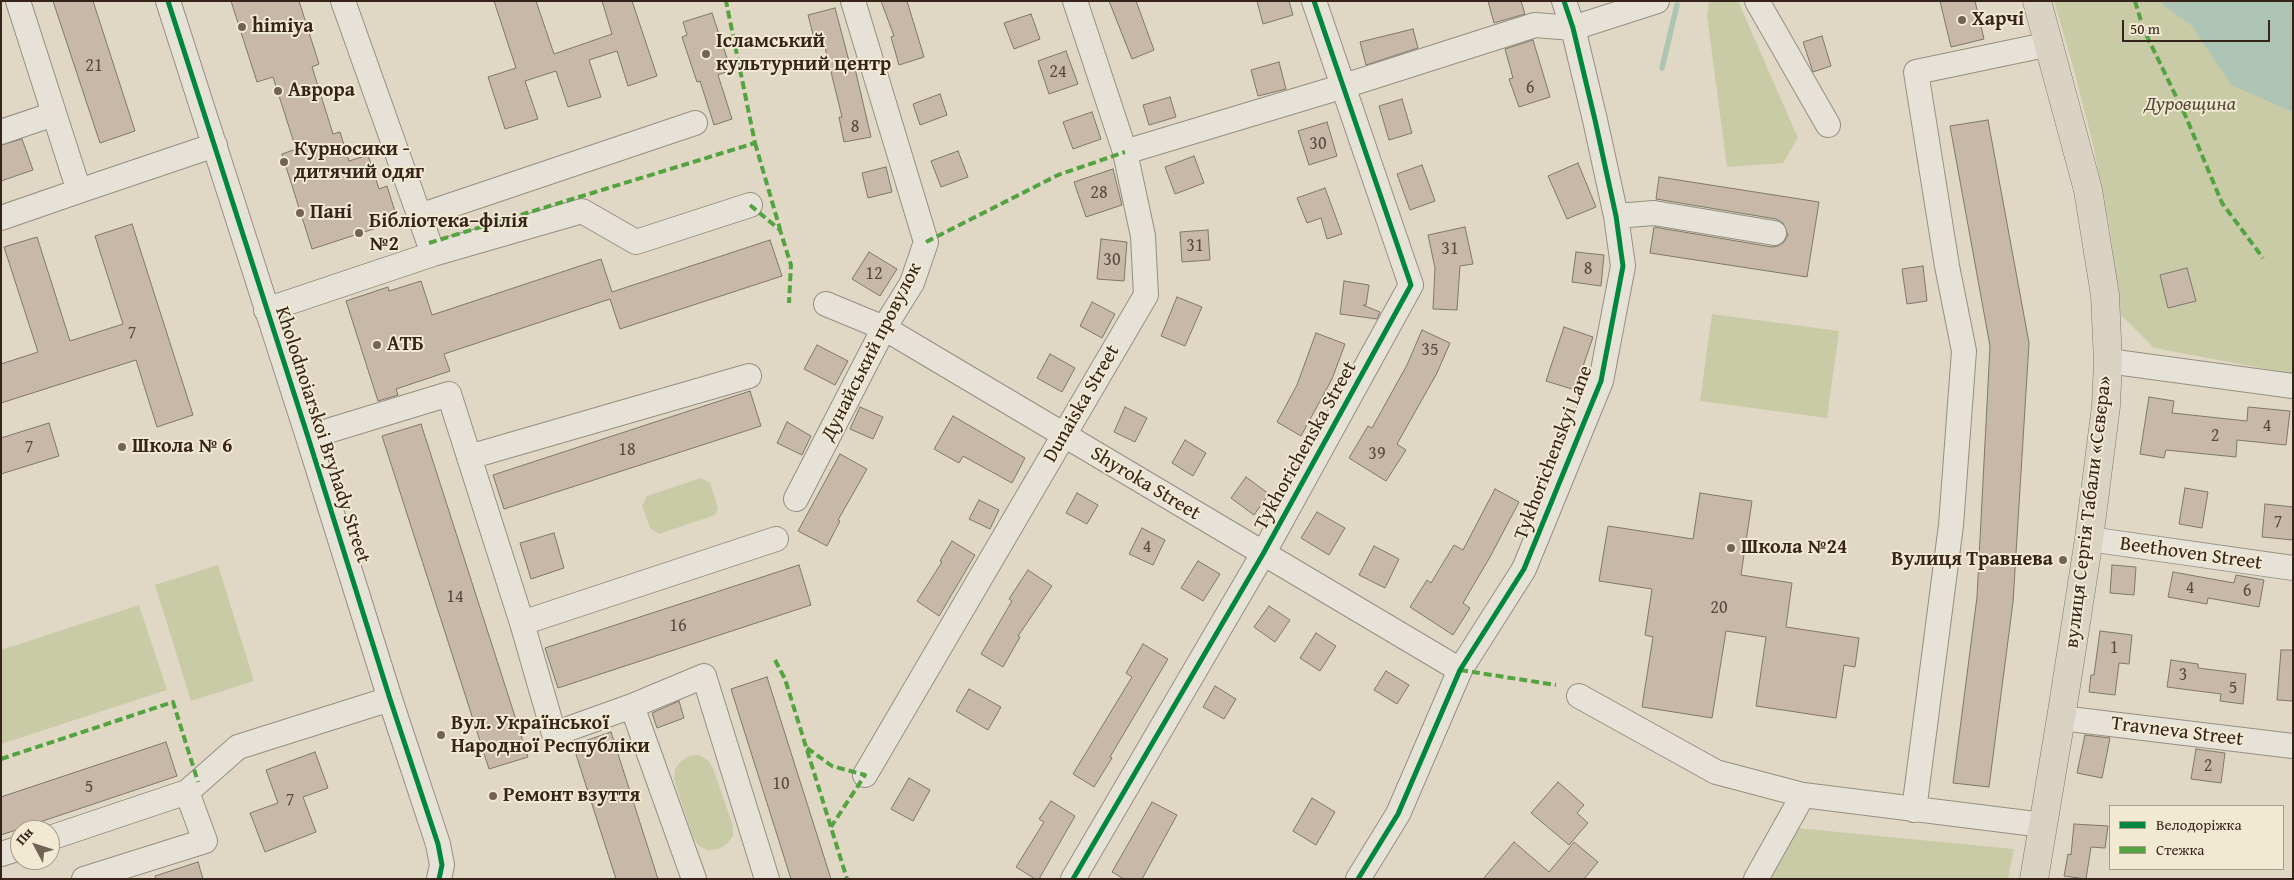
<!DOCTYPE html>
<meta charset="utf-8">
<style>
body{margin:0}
#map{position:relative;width:2294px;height:880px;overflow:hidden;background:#e0d8c4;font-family:"Gentium Book Plus",serif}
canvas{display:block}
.frame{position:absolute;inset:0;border:2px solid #36241a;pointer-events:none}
.legend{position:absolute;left:2109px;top:805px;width:175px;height:65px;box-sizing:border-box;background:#f2e9d2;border:1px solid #a79a88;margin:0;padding:6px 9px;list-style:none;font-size:15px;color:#36241a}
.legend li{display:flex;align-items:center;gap:10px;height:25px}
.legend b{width:25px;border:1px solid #a79a88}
.north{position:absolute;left:10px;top:820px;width:50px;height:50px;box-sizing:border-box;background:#f2e9d2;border:1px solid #a79a88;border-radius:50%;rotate:310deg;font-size:14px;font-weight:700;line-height:20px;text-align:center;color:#36241a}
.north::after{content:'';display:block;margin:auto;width:18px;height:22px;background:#726356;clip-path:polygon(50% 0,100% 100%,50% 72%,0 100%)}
.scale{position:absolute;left:2122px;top:20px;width:148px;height:22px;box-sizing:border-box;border:2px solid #36241a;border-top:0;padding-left:6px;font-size:15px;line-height:18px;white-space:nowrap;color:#36241a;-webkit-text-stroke:4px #f2e9d2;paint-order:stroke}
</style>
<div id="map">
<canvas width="2294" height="880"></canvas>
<div class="frame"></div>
<ul class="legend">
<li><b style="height:6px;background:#00873e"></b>Велодоріжка</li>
<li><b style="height:6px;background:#53a340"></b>Стежка</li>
</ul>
<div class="north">Пн</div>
<div class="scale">50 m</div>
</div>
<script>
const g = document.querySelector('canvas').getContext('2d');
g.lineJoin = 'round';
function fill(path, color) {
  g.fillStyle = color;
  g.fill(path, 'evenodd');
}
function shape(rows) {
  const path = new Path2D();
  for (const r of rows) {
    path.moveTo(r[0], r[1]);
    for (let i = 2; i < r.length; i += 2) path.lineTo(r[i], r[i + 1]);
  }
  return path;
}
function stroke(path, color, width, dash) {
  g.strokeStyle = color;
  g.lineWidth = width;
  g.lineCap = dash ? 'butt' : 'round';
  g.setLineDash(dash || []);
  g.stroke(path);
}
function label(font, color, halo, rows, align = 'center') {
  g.font = font + ' "Gentium Book Plus",serif';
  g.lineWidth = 4;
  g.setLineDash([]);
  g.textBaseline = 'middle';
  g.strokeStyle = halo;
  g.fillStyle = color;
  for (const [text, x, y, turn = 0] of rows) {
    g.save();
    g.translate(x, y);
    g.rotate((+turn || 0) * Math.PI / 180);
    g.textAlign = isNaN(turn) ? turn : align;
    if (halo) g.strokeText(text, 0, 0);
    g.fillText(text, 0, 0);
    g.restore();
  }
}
fill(shape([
 [1709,1,1738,1,1798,138,1783,163,1727,167,1707,16],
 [2054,1,2293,1,2293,374,2154,348,2121,315,2110,230,2093,144,2072,63],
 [1712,314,1839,331,1827,418,1700,401],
 [701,478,710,483,718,508,715,515,659,534,650,528,642,506,647,496],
 [218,565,254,681,191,701,155,585],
 [139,605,167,690,1,744,1,650],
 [699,755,708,760,713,768,733,826,733,836,726,845,718,849,707,850,698,845,693,837,674,779,675,769,681,761,689,756],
 [1797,828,2014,849,2008,879,1767,879]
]), '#c9cba7');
fill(shape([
 [2161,1,2293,1,2293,112,2231,85,2191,25,2163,5]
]), '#aec4b5');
stroke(shape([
 [1662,68,1677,5]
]), '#aec4b5', 5.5);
const building = shape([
 [53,1,93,1,135,131,100,143,53,1],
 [231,1,299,1,319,64,312,67,333,134,340,132,349,161,368,155,379,189,387,186,398,221,312,249,282,154,296,149,273,77,257,82,231,1],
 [494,1,536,1,554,54,612,34,602,1,632,1,657,76,628,86,617,51,589,60,601,97,568,107,556,71,525,81,538,119,505,129,488,77,516,68,494,1],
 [881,1,907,1,924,57,899,65,891,37,894,36,881,1],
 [1109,1,1136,1,1154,50,1132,59,1109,1],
 [1257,1,1289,1,1293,15,1263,24,1257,1],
 [1488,1,1521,1,1525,14,1494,23,1488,1],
 [1940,1,1975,1,1984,39,1951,47,1940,1],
 [835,8,849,61,853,60,871,137,844,142,839,117,842,117,823,39,815,42,808,15,835,8],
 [712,13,731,70,718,75,732,119,714,125,700,81,697,82,682,37,687,35,683,22,712,13],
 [1031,14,1040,39,1014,49,1004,23,1031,14],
 [1413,29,1418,48,1366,65,1360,42,1413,29],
 [1822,36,1831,66,1813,72,1803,42,1822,36],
 [1533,40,1550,97,1519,107,1509,79,1513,78,1505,49,1533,40],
 [1066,51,1078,84,1049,94,1038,61,1066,51],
 [1279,62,1286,89,1258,96,1251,70,1279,62],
 [940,94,947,115,920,125,913,104,940,94],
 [1170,97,1176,117,1149,125,1143,105,1170,97],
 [1402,99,1412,133,1389,140,1379,106,1402,99],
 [1092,112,1101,139,1073,149,1063,122,1092,112],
 [1988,120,2029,343,2013,602,1989,787,1953,783,1977,597,1990,346,1950,126,1988,120],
 [1327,122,1337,156,1309,165,1298,131,1327,122],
 [22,139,33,170,1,181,1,145,22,139],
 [958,151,968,177,941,187,931,161,958,151],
 [1194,156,1204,183,1175,194,1165,167,1194,156],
 [1578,163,1596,207,1567,219,1548,176,1578,163],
 [1422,165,1435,201,1410,210,1397,174,1422,165],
 [886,167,892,192,868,198,862,173,886,167],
 [1113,169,1122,205,1086,217,1074,182,1113,169],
 [1659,177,1819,202,1807,277,1650,253,1654,227,1772,247,1778,246,1784,242,1788,235,1783,223,1776,219,1656,199,1659,177],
 [1325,188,1342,234,1327,239,1321,218,1307,223,1297,198,1325,188],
 [132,224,193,415,157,427,136,360,1,403,1,364,38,352,4,247,37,237,70,341,123,324,95,236,132,224],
 [1465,227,1473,264,1460,266,1457,310,1433,309,1435,268,1428,235,1465,227],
 [1208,230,1210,260,1182,262,1180,232,1208,230],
 [1101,239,1127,242,1124,281,1097,279,1101,239],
 [770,240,782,276,620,329,610,299,444,354,450,371,396,389,398,395,378,401,346,301,388,287,389,291,421,281,432,315,601,259,612,292,770,240],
 [869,252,897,269,880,296,852,279,869,252],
 [1576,252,1604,255,1601,286,1572,282,1576,252],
 [1923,266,1927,301,1907,304,1902,269,1923,266],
 [2187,268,2196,301,2168,308,2160,275,2187,268],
 [1344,281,1369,285,1366,305,1363,305,1380,312,1377,319,1340,314,1344,281],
 [1177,297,1202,307,1185,346,1161,336,1177,297],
 [1092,302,1115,314,1102,338,1080,326,1092,302],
 [1564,327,1593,337,1575,390,1546,381,1564,327],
 [1422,330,1450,343,1437,373,1397,444,1406,450,1386,481,1349,458,1368,426,1372,428,1407,365,1422,330],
 [1316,333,1345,344,1332,379,1301,436,1277,422,1297,385,1316,333],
 [817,345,848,361,835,385,804,369,817,345],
 [1050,354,1075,368,1062,392,1037,378,1050,354],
 [750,391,761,426,504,509,493,475,750,391],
 [2149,397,2174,401,2172,413,2247,421,2248,407,2290,411,2286,445,2237,440,2236,457,2166,450,2164,458,2140,454,2149,397],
 [860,407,883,417,873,439,850,429,860,407],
 [1125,407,1147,418,1135,442,1114,432,1125,407],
 [953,416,1025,458,1012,483,963,456,959,463,934,449,953,416],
 [787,422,811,436,802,455,777,443,787,422],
 [49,423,59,456,1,474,1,438,49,423],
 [421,424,528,757,489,769,382,436,421,424],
 [1185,440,1206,453,1193,476,1172,463,1185,440],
 [840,454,867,469,838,520,840,521,827,546,798,531,840,454],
 [1246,477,1269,494,1254,515,1231,498,1246,477],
 [2185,488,2208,492,2202,528,2179,524,2185,488],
 [1495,489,1519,502,1490,557,1463,603,1470,608,1453,635,1410,607,1427,580,1431,583,1454,545,1463,550,1495,489],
 [1077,493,1098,505,1087,524,1066,513,1077,493],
 [1700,493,1752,501,1741,575,1792,583,1786,627,1859,638,1855,667,1844,665,1836,718,1756,706,1766,637,1726,631,1712,718,1642,707,1653,637,1645,635,1652,589,1599,581,1608,526,1693,539,1700,493],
 [979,500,999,510,990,529,969,519,979,500],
 [2265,504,2293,507,2293,540,2262,537,2265,504],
 [1317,512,1345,528,1329,555,1301,538,1317,512],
 [1142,528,1165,540,1153,565,1129,554,1142,528],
 [554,533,564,568,531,579,520,543,554,533],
 [952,541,975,555,939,616,917,601,942,562,940,561,952,541],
 [1374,546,1399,559,1385,588,1359,575,1374,546],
 [1198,561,1220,574,1203,601,1181,588,1198,561],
 [799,565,811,605,558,688,545,648,799,565],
 [2112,565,2136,567,2134,595,2110,593,2112,565],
 [1028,570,1052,586,1018,636,1020,637,1003,667,981,654,1012,601,1009,599,1028,570],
 [2173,572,2234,583,2236,575,2264,580,2259,607,2208,598,2207,604,2168,597,2173,572],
 [1269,606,1290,620,1275,642,1254,627,1269,606],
 [2100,631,2132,635,2129,664,2119,663,2115,695,2089,692,2091,675,2094,675,2100,631],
 [1316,633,1336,646,1320,671,1300,658,1316,633],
 [1143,644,1168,659,1110,757,1112,758,1094,787,1073,774,1132,677,1126,673,1143,644],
 [2281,650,2293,650,2293,701,2277,700,2281,650],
 [2171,660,2198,664,2198,668,2246,674,2243,704,2220,701,2221,694,2167,687,2171,660],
 [1386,671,1409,685,1397,704,1374,690,1386,671],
 [767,677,831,879,791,879,731,689,767,677],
 [1215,686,1236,699,1224,719,1203,707,1215,686],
 [969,689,1001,707,988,730,956,711,969,689],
 [679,701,684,718,657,728,652,713,679,701],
 [611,732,658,879,616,879,573,745,611,732],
 [2085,735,2110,738,2102,778,2077,773,2085,735],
 [166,742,177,776,1,835,1,797,166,742],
 [2196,749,2225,753,2221,783,2191,779,2196,749],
 [315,752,328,788,303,797,316,832,265,852,250,813,278,803,266,770,315,752],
 [909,778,930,790,913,821,891,809,909,778],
 [1558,782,1584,805,1577,813,1588,823,1569,845,1531,813,1558,782],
 [1312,798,1335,812,1316,845,1293,831,1312,798],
 [1051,801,1075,816,1039,879,1035,879,1016,867,1044,822,1039,819,1051,801],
 [1152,802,1177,815,1142,879,1124,879,1112,872,1152,802],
 [2074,824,2108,826,2105,848,2091,847,2086,879,2064,876,2068,854,2071,855,2074,824],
 [1514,842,1549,872,1574,842,1598,862,1584,879,1483,879,1514,842],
 [198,862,203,879,156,879,155,876,198,862]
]);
fill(building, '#c8b8a8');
stroke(building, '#7e776b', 1);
const minor = shape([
 [18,1,79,191,215,145],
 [168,1,308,437,390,699,438,844,442,865,439,879],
 [1757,1,1828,125],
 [1,132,54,114],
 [1125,152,1344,86,1535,25,1573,28,1657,1],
 [419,216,695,123],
 [1616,216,1654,213,1774,233],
 [1,218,79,191],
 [433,254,582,211,636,242,750,205],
 [826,304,884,328,1460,670],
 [266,310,433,254,343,1],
 [2108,361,2293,386],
 [308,437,449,394,522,623,554,734,632,706,704,676,767,879],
 [469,457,749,376],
 [796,499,884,328,912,283,926,242,853,1],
 [2089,539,2293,568],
 [522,623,776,539],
 [1579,696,1716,772,1803,795,2043,825],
 [632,706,694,879],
 [2061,718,2293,746],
 [865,775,1146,295,1143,236,1125,152,1075,1],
 [1914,810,1951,525,1964,351,1947,266,1916,72,2050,44],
 [50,838,187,792,238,747,390,699],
 [1,854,20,848],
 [84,879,205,841,187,792],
 [1073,879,1263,554,1411,285,1314,1],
 [1358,879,1398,814,1460,670,1524,569,1601,381,1623,266,1616,216,1595,120,1573,28,1564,1],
 [1756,879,1803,795]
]);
const major = shape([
 [2034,879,2061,718,2089,539,2106,406,2108,361,2105,295,2088,190,2037,1]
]);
stroke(minor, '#958e83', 26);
stroke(major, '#7e776b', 29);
stroke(minor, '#e7e2d8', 24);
stroke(major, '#dad3c4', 28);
stroke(shape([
 [2135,1,2143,28,2186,117,2222,203,2263,258],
 [755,143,780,229],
 [750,205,780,230,791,265,789,303],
 [926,242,1058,175,1125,152],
 [429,243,755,143,726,1],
 [775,660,785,679,847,879],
 [1460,670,1556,685],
 [807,748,832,766,865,775,831,827],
 [1,759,173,702,198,782]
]), '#53a340', 4, [8, 4]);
stroke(shape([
 [168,1,308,437,390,699,438,844,442,865,439,879],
 [1073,879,1263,554,1411,285,1314,1],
 [1358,879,1398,814,1460,670,1524,569,1601,381,1623,266,1616,216,1595,120,1573,28,1564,1]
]), '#00873e', 5);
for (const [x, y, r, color] of [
 [1962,20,5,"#726356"],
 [242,27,5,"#726356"],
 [706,54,5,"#726356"],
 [278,91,5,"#726356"],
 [284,162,5,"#726356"],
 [300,213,5,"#726356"],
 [359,233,5,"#726356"],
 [377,345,5,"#726356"],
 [122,447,5,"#726356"],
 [1731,548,5,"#726356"],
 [2063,560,5,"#726356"],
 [441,735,5,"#726356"],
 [493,796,5,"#726356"]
]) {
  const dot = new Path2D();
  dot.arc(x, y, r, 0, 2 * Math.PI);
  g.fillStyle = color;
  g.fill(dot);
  stroke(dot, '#f2e9d2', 2);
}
label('18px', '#5a493e', null, [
 ["21",94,66],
 ["24",1058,72],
 ["6",1530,88],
 ["8",855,127],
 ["30",1318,144],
 ["28",1099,193],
 ["31",1195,246],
 ["31",1450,249],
 ["30",1112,260],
 ["8",1588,269],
 ["12",874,274],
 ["7",132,333],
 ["35",1430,350],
 ["4",2267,426],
 ["2",2215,436],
 ["7",29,447],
 ["18",627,450],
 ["39",1377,454],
 ["7",2278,522],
 ["4",1147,547],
 ["4",2190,588],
 ["6",2247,591],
 ["14",455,597],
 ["20",1719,608],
 ["16",678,626],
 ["1",2114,648],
 ["3",2183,675],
 ["5",2233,688],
 ["2",2208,766],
 ["10",781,784],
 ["5",89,787],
 ["7",290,800]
]);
label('bold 20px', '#36241a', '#f2e9d2', [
 ["Харчі",1972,20],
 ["himiya",252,27],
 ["Ісламський",716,42],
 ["культурний центр",716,65],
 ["Аврора",288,91],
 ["Курносики -",294,150],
 ["дитячий одяг",294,173],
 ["Пані",310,213],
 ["Бібліотека–філія",369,222],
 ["№2",369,245],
 ["АТБ",387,345],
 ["Школа № 6",132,447],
 ["Школа №24",1741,548],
 ["Вулиця Травнева",2053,560,"right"],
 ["Вул. Української",451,724],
 ["Народної Республіки",451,747],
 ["Ремонт взуття",503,796]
], 'left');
label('italic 20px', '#564b38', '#f2e9d2', [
 ["Дуровщина",2190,105]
]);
label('20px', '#36241a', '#f2e9d2', [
 ["Дунайський провулок",872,352,-63],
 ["Dunaiska Street",1082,404,-60],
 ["Kholodnoiarskoi Bryhady Street",322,435,72],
 ["Tykhorichenska Street",1306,446,-61],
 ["Tykhorichenskyi Lane",1554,453,-69],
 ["Shyroka Street",1145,484,31],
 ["вулиця Сергія Табали «Сєвєра»",2089,512,-83],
 ["Beethoven Street",2191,554,8],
 ["Travneva Street",2177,732,7]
]);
</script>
